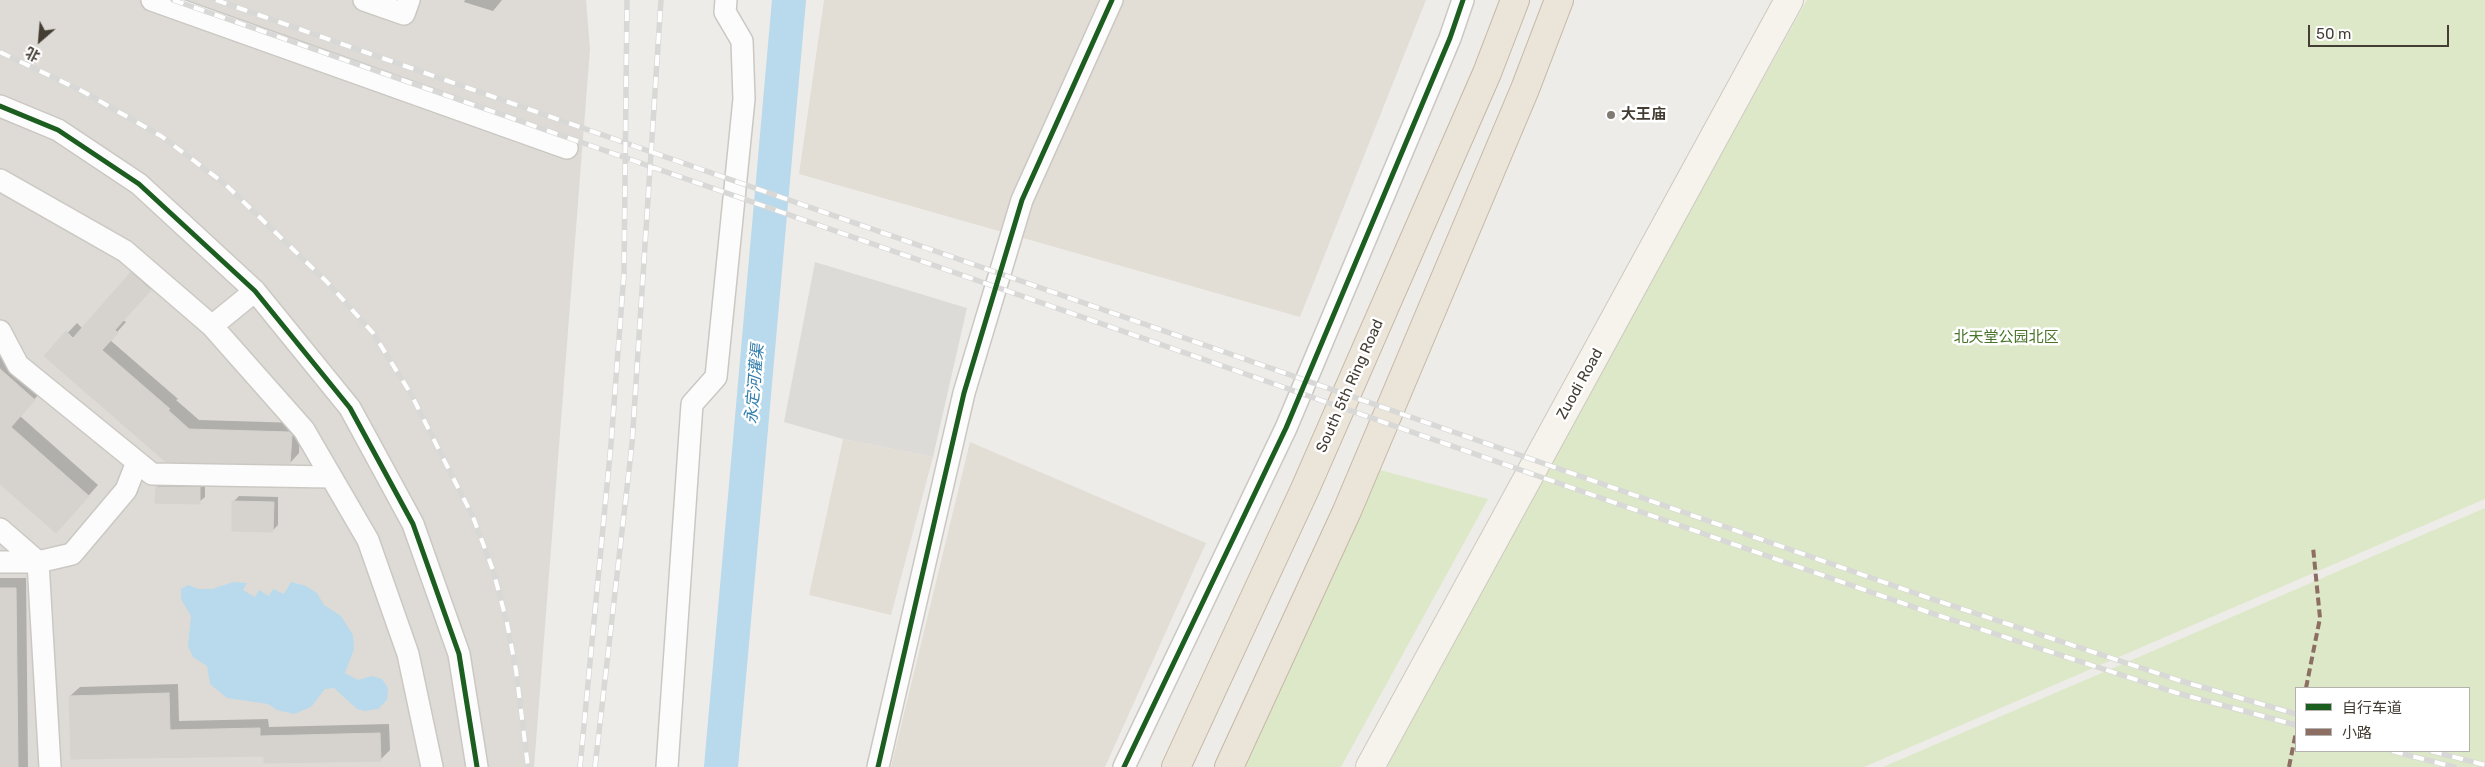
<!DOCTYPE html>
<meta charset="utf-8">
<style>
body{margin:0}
#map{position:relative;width:2485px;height:767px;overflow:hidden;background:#eeece8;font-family:Rubik,"Noto Sans SC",sans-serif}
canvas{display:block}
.legend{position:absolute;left:2295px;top:687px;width:175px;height:65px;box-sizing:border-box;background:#fff;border:1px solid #b4b1ae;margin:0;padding:6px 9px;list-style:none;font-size:15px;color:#443d34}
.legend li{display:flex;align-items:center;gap:10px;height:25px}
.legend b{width:25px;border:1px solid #b4b1ae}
.north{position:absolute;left:15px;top:15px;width:50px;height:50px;-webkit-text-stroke:4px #fff;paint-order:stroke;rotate:207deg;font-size:14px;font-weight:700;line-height:20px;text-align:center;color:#443d34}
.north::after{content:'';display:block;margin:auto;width:18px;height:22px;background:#443d34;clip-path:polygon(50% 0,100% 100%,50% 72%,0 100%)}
.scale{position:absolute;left:2308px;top:25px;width:141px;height:22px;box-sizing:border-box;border:2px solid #443d34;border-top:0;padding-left:6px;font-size:15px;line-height:18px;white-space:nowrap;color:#443d34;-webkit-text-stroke:4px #fff;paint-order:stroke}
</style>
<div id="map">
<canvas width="2485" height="767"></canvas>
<ul class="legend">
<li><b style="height:6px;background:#1b5e20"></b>自行车道</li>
<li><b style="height:6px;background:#8d6e63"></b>小路</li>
</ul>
<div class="north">北</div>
<div class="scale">50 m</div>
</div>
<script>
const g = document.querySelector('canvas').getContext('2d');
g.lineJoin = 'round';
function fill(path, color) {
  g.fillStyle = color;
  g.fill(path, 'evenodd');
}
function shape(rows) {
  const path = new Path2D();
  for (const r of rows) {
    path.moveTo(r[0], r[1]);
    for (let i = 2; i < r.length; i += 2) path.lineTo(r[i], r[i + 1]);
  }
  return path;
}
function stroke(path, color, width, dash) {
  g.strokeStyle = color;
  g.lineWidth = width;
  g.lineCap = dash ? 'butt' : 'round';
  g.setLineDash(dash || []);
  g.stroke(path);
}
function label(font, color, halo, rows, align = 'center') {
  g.font = font + ' Rubik,"Noto Sans SC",sans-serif';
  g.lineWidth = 5;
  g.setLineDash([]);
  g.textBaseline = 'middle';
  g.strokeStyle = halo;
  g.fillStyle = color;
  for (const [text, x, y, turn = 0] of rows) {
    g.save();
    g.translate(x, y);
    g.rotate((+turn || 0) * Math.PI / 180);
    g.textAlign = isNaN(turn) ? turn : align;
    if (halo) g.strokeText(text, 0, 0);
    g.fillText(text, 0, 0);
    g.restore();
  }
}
fill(shape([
 [824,0,1426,0,1300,317,799,174],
 [843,439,933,457,891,615,809,595],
 [970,442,1206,543,1105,767,891,767]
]), '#e2ded5');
fill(shape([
 [0,0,586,0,590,49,534,767,0,767]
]), '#dedbd6');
fill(shape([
 [1807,0,2485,0,2485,499,1864,767,1387,767,1570,427],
 [1380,470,1488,499,1341,767,1245,767],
 [2485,508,2485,767,1883,767],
 [2469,688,2469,751,2296,751,2296,688]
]), '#dde8c8');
fill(shape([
 [815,262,967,308,933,457,843,439,784,422]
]), '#dddbd8');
fill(shape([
 [233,582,247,583,243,590,255,597,259,590,269,596,273,589,284,594,291,582,306,586,317,593,324,605,341,616,353,635,354,649,345,673,358,680,372,676,382,679,388,688,387,700,378,709,365,711,357,709,334,688,325,689,311,707,294,714,277,710,268,704,227,698,210,684,207,666,193,657,188,646,191,616,181,599,181,589,188,585,199,589,212,589]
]), '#b9daec');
fill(shape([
 [465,0,502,0,493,11,464,2],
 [141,264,159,280,123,320,126,322,110,340,178,399,176,400,199,420,299,423,300,425,299,453,290,463,166,460,46,356,77,323,83,329],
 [0,349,44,388,20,416,98,485,66,521,0,483],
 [162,482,205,483,205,497,199,502,157,487],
 [239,496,278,497,278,525,273,530,234,501],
 [0,578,26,578,28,767,0,767],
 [178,684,179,721,268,719,269,727,389,724,390,750,380,760,265,755,186,757,70,696,80,687]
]), '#0003');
stroke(shape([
 [721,767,789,0]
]), '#b9daec', 34);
const building = shape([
 [131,272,151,290,115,330,118,333,102,350,170,409,168,410,189,429,289,432,292,435,290,464,166,462,44,356,66,331,73,338,131,272],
 [0,369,35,400,11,427,89,496,56,533,0,484,0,369],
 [156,487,200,487,200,504,155,503,156,487],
 [232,501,274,502,273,532,232,531,232,501],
 [0,588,16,588,18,767,0,767,0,588],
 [169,693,170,730,260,728,260,736,380,733,381,761,264,763,264,756,71,759,69,696,169,693]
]);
fill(building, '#d6d3cf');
stroke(building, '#d6d3ce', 1);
const street = shape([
 [152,0,567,148],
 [364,0,404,14,409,0],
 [0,106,58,130,139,184,255,291,350,408,413,524,459,654,477,767],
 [0,180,125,251,212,326,304,430,368,540,408,654,432,767],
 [212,326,255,291],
 [0,331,18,365,152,474,331,477],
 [0,529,38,562,72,554,126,490,137,462],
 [0,562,38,562,50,767],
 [667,767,692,404,716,377,744,99,742,41,725,12,726,0],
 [878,767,964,393,1022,200,1112,0],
 [1124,767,1286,428,1450,38,1463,0]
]);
const secondary = shape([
 [1370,767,1789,0]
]);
const highway = shape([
 [1176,767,1305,489,1487,73,1515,0],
 [1229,767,1347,511,1525,89,1559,0]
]);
stroke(street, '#cbc8c4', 24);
stroke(secondary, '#cdc9bf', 30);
stroke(highway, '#c5b8a4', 30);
stroke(street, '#fcfcfc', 21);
stroke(secondary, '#f6f3ed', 28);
stroke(highway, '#ebe4d9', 28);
const rail = shape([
 [173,0,1928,612,2177,693,2296,725],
 [216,0,1932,599,2181,681,2296,714],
 [0,52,82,91,161,136,225,184,327,282,373,333,411,394,440,452,473,517,493,570,507,623,516,670,528,767],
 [2392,751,2454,767],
 [2431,751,2485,765],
 [580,767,611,444,624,273,627,0],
 [595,767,632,444,661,0]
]);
stroke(rail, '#d8d8d7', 5.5);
stroke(rail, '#fff', 4, [11]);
stroke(shape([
 [2306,688,2320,618,2313,547],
 [2289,767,2296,732]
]), '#8d6e63', 4, [8, 4]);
stroke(shape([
 [0,106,58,130,139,184,255,291,350,408,413,524,459,654,477,767],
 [878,767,964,393,1022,200,1112,0],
 [1124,767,1286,428,1450,38,1463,0]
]), '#1b5e20', 5);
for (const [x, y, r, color] of [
 [1611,115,5,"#807a73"]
]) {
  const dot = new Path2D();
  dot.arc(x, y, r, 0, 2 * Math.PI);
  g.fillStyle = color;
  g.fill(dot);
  stroke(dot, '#fff', 2);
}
label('bold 15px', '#443d34', '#fff', [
 ["大王庙",1621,115]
], 'left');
label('15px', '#49732a', '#fff', [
 ["北天堂公园北区",2006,338]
]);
label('15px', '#443d34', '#fff', [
 ["Zuodi Road",1580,384,-61],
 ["South 5th Ring Road",1350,386,-66]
]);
label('italic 16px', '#317dac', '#fff', [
 ["永定河灌渠",755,384,-85]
]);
</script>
